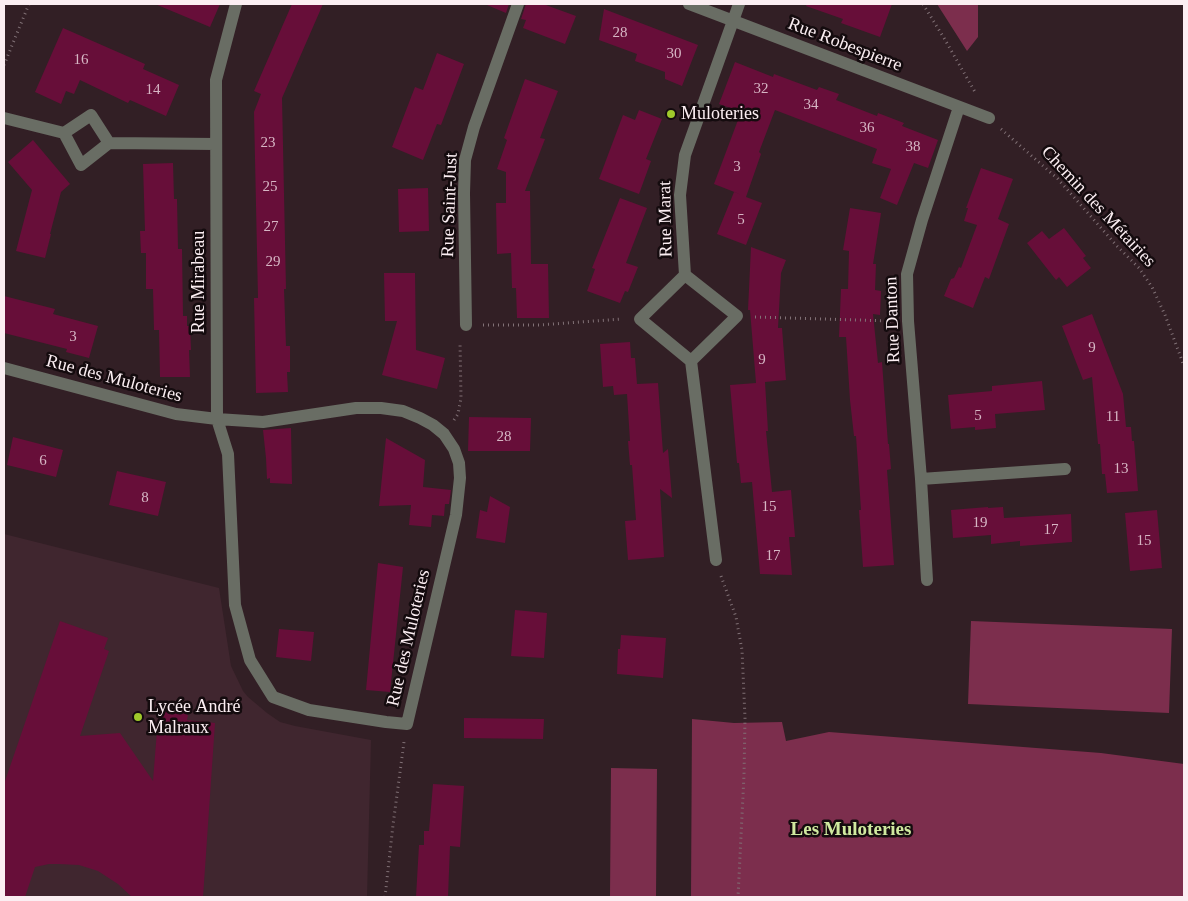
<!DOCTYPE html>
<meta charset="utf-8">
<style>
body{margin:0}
#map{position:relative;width:1188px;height:901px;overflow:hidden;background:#321f25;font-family:"Times New Roman",serif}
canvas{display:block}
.frame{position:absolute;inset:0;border:5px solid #fbeef2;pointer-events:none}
</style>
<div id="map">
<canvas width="1188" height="901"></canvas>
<div class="frame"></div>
</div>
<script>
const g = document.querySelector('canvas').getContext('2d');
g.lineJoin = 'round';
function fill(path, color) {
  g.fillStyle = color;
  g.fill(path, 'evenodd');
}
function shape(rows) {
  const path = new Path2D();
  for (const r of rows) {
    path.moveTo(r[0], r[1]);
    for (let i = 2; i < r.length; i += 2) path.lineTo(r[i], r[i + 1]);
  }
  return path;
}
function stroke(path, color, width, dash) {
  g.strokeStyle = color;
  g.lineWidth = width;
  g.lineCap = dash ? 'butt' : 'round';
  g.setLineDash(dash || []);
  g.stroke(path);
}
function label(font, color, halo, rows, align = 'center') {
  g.font = font + ' "Times New Roman",serif';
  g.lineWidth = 5;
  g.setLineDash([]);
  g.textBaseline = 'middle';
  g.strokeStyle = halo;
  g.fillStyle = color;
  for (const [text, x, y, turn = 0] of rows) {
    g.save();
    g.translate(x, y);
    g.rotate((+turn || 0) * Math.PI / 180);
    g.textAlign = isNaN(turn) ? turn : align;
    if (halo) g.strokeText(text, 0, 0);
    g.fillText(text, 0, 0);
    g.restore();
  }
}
fill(shape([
 [4,534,219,588,231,666,243,691,248,697,267,713,280,722,295,726,371,740,367,897,4,897]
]), '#40262f');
fill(shape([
 [937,4,978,4,978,37,967,51],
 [971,621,1172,629,1169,713,968,704],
 [692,719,734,723,782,722,786,741,829,732,1101,753,1184,764,1184,897,691,897],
 [611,768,657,769,656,897,610,897]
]), '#7c2e4d');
fill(shape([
 [155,4,220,4,210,27],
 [292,4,323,4,282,98,286,289,284,289,286,346,290,346,290,372,287,372,288,392,256,393,254,298,258,298,254,112,261,94,254,91],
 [487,4,509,4,506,13,487,5],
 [526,4,543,4,576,16,565,44,523,28,526,20,521,19],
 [807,4,892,4,880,37,841,23,843,19,806,6],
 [604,9,698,45,682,86,665,79,665,72,635,61,637,54,599,40],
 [63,28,145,64,143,69,179,85,166,116,130,100,128,103,80,80,74,94,66,91,61,104,35,92],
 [437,53,464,64,441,125,437,124,423,160,392,147,415,87,423,90],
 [735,62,773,77,774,74,817,90,819,87,839,94,836,100,877,116,878,113,904,123,902,126,938,140,928,168,914,163,897,205,880,198,891,169,872,163,877,149,775,110,759,152,761,154,746,197,762,203,746,245,717,234,734,192,742,195,714,184,741,112,719,104],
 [525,79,558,91,540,138,545,139,525,191,530,191,531,264,548,264,549,318,517,318,516,288,512,288,511,253,497,254,496,203,506,203,506,172,497,169,507,140,504,138],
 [639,110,662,119,646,159,651,161,639,194,599,179,623,115,635,120],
 [33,140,70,184,61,192,50,234,51,234,45,258,16,251,32,190,8,162],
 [173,163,174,199,177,199,178,249,182,249,183,316,187,316,187,326,190,326,191,350,189,350,190,377,160,377,159,330,154,330,153,289,146,289,146,253,141,253,140,231,145,231,143,164],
 [981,168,1013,179,998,219,1009,224,989,279,985,277,973,308,944,296,951,279,954,278,959,267,961,268,977,225,964,221,968,208,966,208],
 [428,188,429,231,399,232,398,189],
 [620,198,647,208,626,263,638,267,628,292,625,291,620,303,587,291,595,269,592,268],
 [850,208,881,213,873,264,876,264,875,290,881,291,880,315,873,314,878,363,882,362,888,444,889,444,891,469,887,470,894,565,863,567,859,510,861,510,856,436,854,436,850,400,846,337,839,337,841,289,848,289,849,251,843,250],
 [1064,228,1086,256,1083,258,1091,268,1067,287,1059,277,1056,280,1027,243,1042,231,1049,239],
 [751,247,786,260,781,273,778,328,782,328,786,380,765,382,768,431,766,431,772,492,791,490,795,537,789,537,792,575,760,574,752,482,741,483,739,463,737,463,730,385,756,383,750,310,748,310],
 [384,273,415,273,416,350,445,358,437,389,382,375,397,321,385,321],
 [4,296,55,309,53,314,98,326,89,358,66,352,67,349,4,333],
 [1092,314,1123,394,1126,427,1131,427,1132,441,1134,441,1138,491,1107,493,1105,474,1102,474,1100,444,1098,444,1092,377,1083,380,1062,326],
 [630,342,631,358,635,358,637,384,658,383,663,453,668,449,672,498,660,489,664,557,628,560,625,521,636,520,632,465,630,465,628,441,630,441,627,394,614,395,613,386,603,387,600,344],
 [1042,381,1045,410,995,414,996,428,975,430,975,427,951,429,948,395,992,391,992,386],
 [469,417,531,418,530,451,468,451],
 [291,428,292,484,270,483,270,478,267,479,266,458,263,430],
 [13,437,63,450,56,477,7,465],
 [386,438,425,460,423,487,451,490,449,504,445,504,444,516,432,515,431,527,409,525,411,505,379,506],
 [117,471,166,482,158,516,109,505],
 [490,496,510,507,505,543,476,538,480,510,487,512],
 [988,507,988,508,1003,507,1004,518,1071,514,1072,542,1020,546,1020,541,991,544,991,535,953,538,951,510],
 [1157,510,1162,568,1130,571,1125,513],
 [378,563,403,567,390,692,366,690],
 [515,610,547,613,544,658,511,656],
 [60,621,108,638,104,649,109,651,80,736,120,733,153,781,159,705,188,715,187,720,215,723,203,897,132,897,118,884,98,871,79,865,59,864,49,864,35,867,25,897,4,897,4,784],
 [279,629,314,632,311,661,276,657],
 [621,635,666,638,663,678,617,674,618,649,620,649],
 [464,718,544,719,543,739,464,738],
 [433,784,464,786,460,847,450,846,448,897,416,897,419,845,424,845,424,831,429,831]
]), '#670e39');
stroke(shape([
 [923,4,944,38,975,92],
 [4,65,29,4],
 [1001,129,1058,179,1117,246,1139,268,1152,287,1165,315,1184,366],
 [755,317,891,321],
 [483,325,539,325,622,319],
 [454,420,458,414,461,398,460,342],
 [721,576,736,617,742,650,745,718,744,775,738,897],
 [385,897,393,825,404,742]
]), '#817176', 3, [1, 4]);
stroke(shape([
 [689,4,989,118],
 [959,107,922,220,907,274,908,321,921,479,1065,469],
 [4,118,64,133],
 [109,143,81,165,64,133,91,115,109,143,216,144],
 [685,275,640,319,691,361,737,316,685,275,680,195,685,155,739,4],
 [466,325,464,193,465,160,474,127,518,4],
 [691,361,716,560],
 [4,368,176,414,217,419,263,422,356,408,381,408,403,411,420,418,433,425,444,434,454,449,459,463,460,478,456,515,407,724,386,722,309,710,273,697,250,660,235,605,228,454,217,419,216,80,236,4],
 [921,479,927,580]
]), '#696d64', 12);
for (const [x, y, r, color] of [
 [671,114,5,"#a0c92b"],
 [138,717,5,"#a0c92b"]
]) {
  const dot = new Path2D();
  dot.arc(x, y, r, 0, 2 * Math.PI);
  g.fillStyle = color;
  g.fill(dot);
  stroke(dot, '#140b0e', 2);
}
label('15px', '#d6b6c4', null, [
 ["28",620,33],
 ["30",674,54],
 ["16",81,60],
 ["32",761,89],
 ["14",153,90],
 ["34",811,105],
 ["36",867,128],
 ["23",268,143],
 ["38",913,147],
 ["3",737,167],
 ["25",270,187],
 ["5",741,220],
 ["27",271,227],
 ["29",273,262],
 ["3",73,337],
 ["9",1092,348],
 ["9",762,360],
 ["5",978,416],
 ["11",1113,417],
 ["28",504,437],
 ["6",43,461],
 ["13",1121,469],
 ["8",145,498],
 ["15",769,507],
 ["19",980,523],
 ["17",1051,530],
 ["15",1144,541],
 ["17",773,556]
]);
label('18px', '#fbeef2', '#140b0e', [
 ["Rue Robespierre",845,45,21],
 ["Rue Saint-Just",450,205,-88],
 ["Chemin des Métairies",1098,207,47],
 ["Rue Marat",666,219,-91],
 ["Rue Mirabeau",199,282,-90],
 ["Rue Danton",893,320,-92],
 ["Rue des Muloteries",114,379,15],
 ["Rue des Muloteries",409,638,-77]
]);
label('18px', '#fbeef2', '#140b0e', [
 ["Muloteries",681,114],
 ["Lycée André",148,707],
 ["Malraux",148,728]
], 'left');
label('bold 19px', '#d0e99f', '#140b0e', [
 ["Les Muloteries",851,830]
]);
</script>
